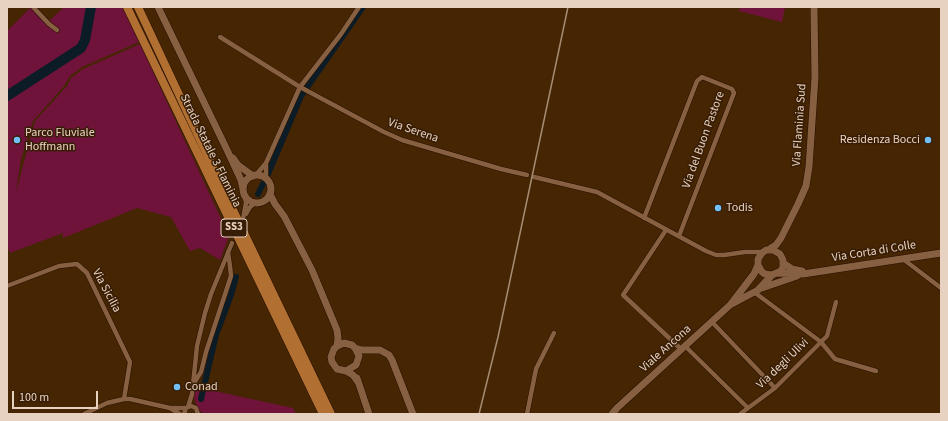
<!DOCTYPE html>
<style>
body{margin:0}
#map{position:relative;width:948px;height:421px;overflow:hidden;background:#462503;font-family:"Source Sans 3",sans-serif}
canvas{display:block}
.frame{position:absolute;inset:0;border:8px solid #e7d1c0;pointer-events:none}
.scale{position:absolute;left:12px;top:391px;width:86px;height:18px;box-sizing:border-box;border:2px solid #e7d1c0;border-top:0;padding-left:5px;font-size:12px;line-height:14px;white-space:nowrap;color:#e7d1c0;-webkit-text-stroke:3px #371d05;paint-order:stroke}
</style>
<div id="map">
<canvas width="948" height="421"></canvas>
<div class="frame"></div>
<div class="scale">100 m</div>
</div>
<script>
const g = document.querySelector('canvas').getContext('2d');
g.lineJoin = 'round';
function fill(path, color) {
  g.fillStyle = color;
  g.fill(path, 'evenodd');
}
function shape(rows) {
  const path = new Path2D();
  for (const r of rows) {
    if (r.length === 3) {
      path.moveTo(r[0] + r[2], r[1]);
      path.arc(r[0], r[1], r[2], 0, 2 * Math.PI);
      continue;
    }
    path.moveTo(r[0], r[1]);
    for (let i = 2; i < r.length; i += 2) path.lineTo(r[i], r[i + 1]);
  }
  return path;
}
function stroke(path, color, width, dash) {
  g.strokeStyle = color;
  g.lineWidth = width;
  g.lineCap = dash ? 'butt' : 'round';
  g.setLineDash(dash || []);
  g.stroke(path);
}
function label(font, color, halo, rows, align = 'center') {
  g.font = font + ' "Source Sans 3",sans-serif';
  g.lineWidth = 3;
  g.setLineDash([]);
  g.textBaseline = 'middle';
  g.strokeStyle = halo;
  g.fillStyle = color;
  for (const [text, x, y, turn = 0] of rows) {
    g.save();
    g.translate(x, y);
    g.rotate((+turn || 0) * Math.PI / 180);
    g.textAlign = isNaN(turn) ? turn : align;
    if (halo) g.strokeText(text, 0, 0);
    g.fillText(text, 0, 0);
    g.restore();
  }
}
fill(shape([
 [31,7,46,24,64,7,122,7,139,42,82,67,70,76,64,86,33,121,21,159,16,192,35,121,67,86,71,78,83,69,140,44,229,236,220,260,200,248,190,251,171,217,137,208,63,238,63,233,10,253,7,246,7,31],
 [740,7,785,7,782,22,739,11],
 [196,387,293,408,296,414,205,414,200,411,196,404,194,397]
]), '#6f133b');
stroke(shape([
 [268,174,301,96,363,7],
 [258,194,264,182],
 [201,399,216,335,231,295,236,277]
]), '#0c1c27', 6);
stroke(shape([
 [7,96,81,48,85,40,91,7]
]), '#0c1c27', 10);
const minor = shape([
 [33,7,49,24,57,30],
 [220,37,300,87,384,132,402,140,501,169,527,175],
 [266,165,266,179],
 [255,176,266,163,300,87,341,34,359,7],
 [534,177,597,192,706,251,716,255,724,255,745,252,763,252],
 [246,214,250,207,255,203],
 [644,218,697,81,702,77,732,89,734,93,679,236],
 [243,219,246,203,245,197],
 [666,230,623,295,682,350],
 [903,259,941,288],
 [7,286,59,266,77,264,87,273,130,362,124,399],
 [754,292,821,342,835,359,876,371],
 [712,322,775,388],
 [686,347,748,408],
 [194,383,201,372,206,352,231,276,230,266,228,252],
 [188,407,192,394,197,346,205,313,211,294,232,243],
 [170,408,180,414],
 [84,414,107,403,124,399,130,399,170,408,186,408],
 [184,414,186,408,191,406,196,408,198,414],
 [527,414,536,369,554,333],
 [740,414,775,388,827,336,836,302]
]);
const secondary = shape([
 [158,7,228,152,241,180,243,189],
 [233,158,238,165,253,176],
 [257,189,14],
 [270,194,275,204,284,216,312,270,337,330,338,338,337,346],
 [768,250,776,245,781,238,798,204,806,186,809,167,815,77,814,7],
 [783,263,792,269,802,271],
 [777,273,803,274,941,253],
 [762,288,797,276],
 [731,304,754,274,758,265,758,259,762,253,766,250,773,250,780,254,783,260,783,267,781,271,772,275,765,274,762,272,758,265],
 [355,348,362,350,380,350,389,355,392,360,413,414],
 [346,371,356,365,359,356,355,348,352,345,344,343,337,346,334,349,331,357,332,362,337,369,346,371,353,375,358,382],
 [357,378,369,414],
 [612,414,617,408,730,305,758,290,772,275]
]);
const trunk = shape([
 [127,7,323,414],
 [138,7,233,210,331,414]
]);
stroke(minor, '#270f00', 5.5);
stroke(secondary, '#270f00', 8);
stroke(trunk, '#270f00', 9);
stroke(minor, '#866040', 4.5);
stroke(secondary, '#866040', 7);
stroke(trunk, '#b16f32', 8);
stroke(shape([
 [479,414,498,337,568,7]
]), '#a68c74', 1.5);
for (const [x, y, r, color] of [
 [17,140,4,"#73c0f6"],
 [928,140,4,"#73c0f6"],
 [718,208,4,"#73c0f6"],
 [177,387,4,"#73c0f6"]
]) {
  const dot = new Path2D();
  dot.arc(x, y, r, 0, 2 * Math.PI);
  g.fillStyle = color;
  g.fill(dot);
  stroke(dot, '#371d05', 1.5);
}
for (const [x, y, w] of [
 [234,228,26]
]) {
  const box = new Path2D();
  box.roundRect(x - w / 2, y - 9, w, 18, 3);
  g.fillStyle = '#371d05';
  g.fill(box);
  stroke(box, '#e7d1c0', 1);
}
label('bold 11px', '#e7d1c0', null, [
 ["SS3",234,228]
]);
label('12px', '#e7d1c0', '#371d05', [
 ["Via Flaminia Sud",800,125,-86],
 ["Via Serena",413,131,19],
 ["Via del Buon Pastore",704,140,-70],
 ["Strada Statale 3 Flaminia",210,151,64],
 ["Via Corta di Colle",874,252,-9],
 ["Via Sicilia",106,291,62],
 ["Viale Ancona",666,349,-42],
 ["Via degli Ulivi",783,364,-44]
]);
label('12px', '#e7d1c0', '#371d05', [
 ["Parco Fluviale",25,133],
 ["Hoffmann",25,147],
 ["Residenza Bocci",920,140,"right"],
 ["Todis",726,208],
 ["Conad",185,387]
], 'left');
</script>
